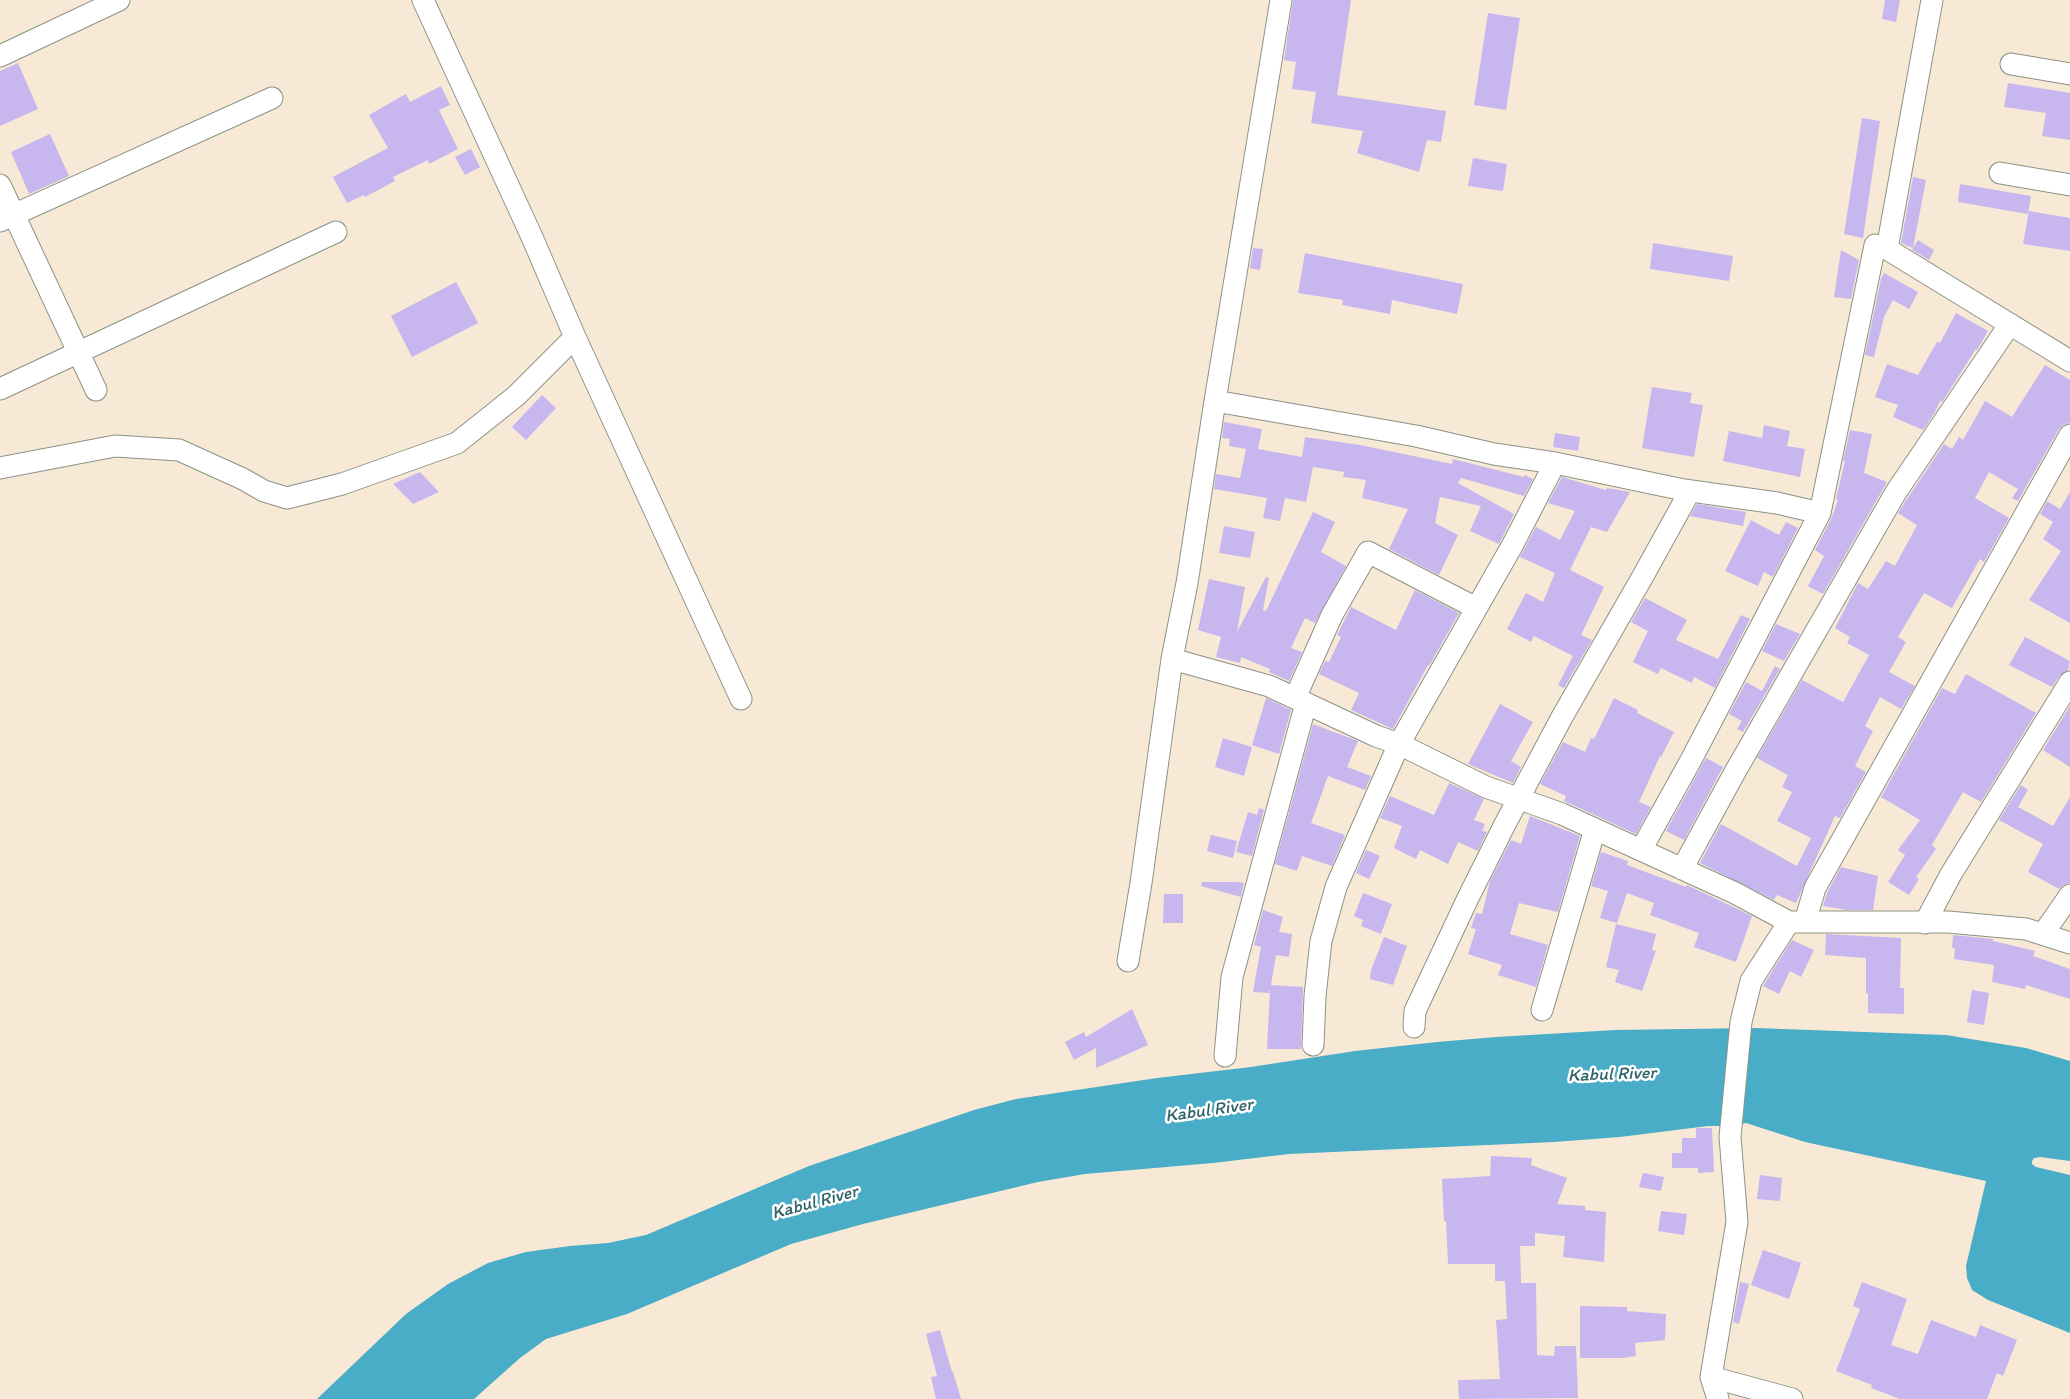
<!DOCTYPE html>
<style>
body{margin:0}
canvas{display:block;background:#f7e9d6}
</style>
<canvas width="2070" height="1399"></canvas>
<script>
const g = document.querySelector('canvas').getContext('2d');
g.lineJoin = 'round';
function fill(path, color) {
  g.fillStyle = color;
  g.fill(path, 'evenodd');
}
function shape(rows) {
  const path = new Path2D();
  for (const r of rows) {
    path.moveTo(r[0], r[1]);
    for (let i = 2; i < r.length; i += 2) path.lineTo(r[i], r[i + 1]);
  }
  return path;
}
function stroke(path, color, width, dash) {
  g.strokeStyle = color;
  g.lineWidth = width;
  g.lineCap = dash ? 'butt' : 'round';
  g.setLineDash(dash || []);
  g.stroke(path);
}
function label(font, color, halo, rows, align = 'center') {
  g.font = font + ' Itim,sans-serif';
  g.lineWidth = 5;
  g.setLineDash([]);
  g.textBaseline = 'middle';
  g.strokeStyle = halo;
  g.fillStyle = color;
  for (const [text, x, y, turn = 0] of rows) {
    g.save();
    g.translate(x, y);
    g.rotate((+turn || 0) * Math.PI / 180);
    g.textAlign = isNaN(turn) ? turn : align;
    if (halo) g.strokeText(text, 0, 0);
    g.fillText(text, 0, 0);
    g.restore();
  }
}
fill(shape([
 [1756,1028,1946,1035,2026,1048,2070,1061,2070,1161,2040,1157,2034,1158,2032,1161,2032,1164,2036,1167,2070,1175,2070,1333,1988,1300,1972,1290,1967,1278,1966,1266,1986,1181,1805,1142,1746,1123,1727,1126,1708,1126,1620,1137,1554,1142,1289,1154,1213,1163,1085,1174,1038,1182,863,1224,791,1244,627,1314,546,1339,520,1358,474,1399,317,1399,406,1314,448,1284,488,1263,526,1252,570,1246,608,1243,646,1235,809,1166,974,1110,1016,1099,1157,1078,1251,1067,1355,1051,1437,1042,1496,1037,1615,1030]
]), '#49adc8');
fill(shape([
 [1293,0,1351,0,1337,95,1446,111,1441,142,1427,140,1419,172,1357,153,1363,131,1311,123,1316,92,1292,89,1296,62,1284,60],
 [1885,0,1900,0,1896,22,1882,19],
 [1488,13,1520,18,1506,110,1474,105],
 [18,63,38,109,0,126,0,71],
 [2008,83,2070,93,2070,140,2042,136,2046,113,2004,107],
 [441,86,450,105,439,110,458,149,429,164,428,160,393,177,395,181,365,197,364,195,347,203,333,177,388,148,369,115,406,94,410,102],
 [1862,118,1880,121,1863,238,1844,234],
 [50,134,69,176,29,194,11,152],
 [471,149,480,167,465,175,455,157],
 [1473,158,1507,164,1503,191,1468,186],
 [1913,177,1926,180,1913,248,1901,243],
 [1960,184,2031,196,2028,214,1958,202],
 [2029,211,2070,218,2070,251,2023,244],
 [1918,240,1934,250,1929,260,1912,250],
 [1653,243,1733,256,1729,281,1650,269],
 [1253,248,1263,249,1260,270,1250,268],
 [1841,250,1859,260,1851,299,1834,297],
 [1305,253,1463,284,1457,314,1392,300,1390,314,1342,305,1343,300,1298,293],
 [1884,273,1918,292,1909,309,1893,300,1884,317,1874,357,1865,355,1881,279],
 [456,282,478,323,412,357,391,316],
 [1956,313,1988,331,1977,350,1976,349,1942,402,1940,401,1935,412,1923,430,1893,417,1898,405,1875,397,1887,364,1918,375,1937,342,1940,343],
 [2045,365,2070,380,2070,423,2064,424,2059,429,2018,501,2012,498,2018,489,1989,472,1975,498,2009,518,1984,562,1980,559,1952,608,1924,593,1898,637,1906,642,1889,672,1915,686,1901,709,1880,697,1865,726,1873,731,1855,766,1866,772,1840,818,1835,816,1796,903,1777,895,1774,900,1700,863,1721,824,1797,866,1811,838,1777,821,1792,792,1782,787,1788,775,1757,758,1802,680,1843,702,1869,655,1847,643,1850,637,1835,628,1858,583,1868,589,1886,561,1895,566,1917,525,1898,513,1907,499,1944,444,1952,449,1959,437,1963,440,1985,401,2012,417],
 [1652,387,1692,393,1690,403,1703,405,1694,457,1642,448],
 [542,395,556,408,526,440,512,427],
 [1224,422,1262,429,1258,449,1302,457,1305,437,1360,445,1452,464,1453,459,1524,477,1525,475,1533,479,1524,496,1461,478,1458,483,1514,514,1499,544,1470,531,1481,506,1440,497,1435,523,1458,535,1439,575,1389,549,1408,509,1362,498,1366,480,1343,477,1344,472,1313,467,1306,502,1285,498,1280,521,1263,518,1267,498,1214,489,1216,474,1240,478,1246,449,1229,446,1230,439,1222,438],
 [1764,425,1790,431,1787,446,1805,449,1800,477,1723,461,1729,431,1762,438],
 [1850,430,1872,434,1864,473,1887,482,1823,594,1808,586,1824,556,1815,550,1831,519,1838,500,1836,499,1845,461,1843,461],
 [1555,433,1580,437,1578,451,1553,447],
 [420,472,439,492,413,504,393,484],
 [1562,477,1606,490,1607,488,1630,492,1607,532,1591,527,1570,570,1604,587,1581,635,1592,640,1564,688,1558,685,1573,656,1534,636,1531,642,1507,629,1526,593,1543,602,1555,573,1520,557,1536,527,1560,540,1575,511,1548,503],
 [2070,492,2070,623,2029,600,2061,551,2043,539,2053,522,2040,514,2047,501,2060,509],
 [1697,504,1746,512,1743,526,1690,516],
 [1313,512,1335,522,1321,552,1346,566,1315,623,1305,618,1291,648,1302,652,1289,681,1269,672,1270,669,1241,657,1240,663,1216,657,1221,637,1198,630,1209,579,1245,587,1237,632,1266,577,1269,578,1263,610,1266,611],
 [1751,520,1779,535,1786,522,1798,528,1773,577,1764,572,1758,586,1725,571],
 [1224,526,1255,532,1250,558,1219,553],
 [1415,590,1459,613,1429,666,1428,665,1393,729,1351,710,1359,693,1319,674,1325,661,1329,662,1341,637,1337,635,1351,607,1396,630],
 [1645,598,1687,620,1676,640,1718,659,1741,615,1750,619,1715,688,1694,677,1692,683,1661,668,1658,674,1633,662,1648,631,1631,622],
 [1776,624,1800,634,1784,661,1762,651],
 [2025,637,2070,661,2068,670,2060,675,2052,687,2009,665],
 [1775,666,1780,669,1743,732,1737,729,1742,721,1729,714,1746,682,1762,691],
 [1966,674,2036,713,1981,802,1963,792,1932,845,1936,849,1916,877,1919,879,1909,895,1888,882,1905,855,1898,850,1920,820,1881,797,1942,688,1955,694],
 [1266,698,1291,710,1279,754,1252,745],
 [1614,698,1638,710,1637,713,1674,732,1661,757,1660,756,1639,802,1651,807,1636,834,1564,801,1566,796,1540,784,1563,742,1585,752,1591,738,1594,739],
 [1500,704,1533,722,1511,761,1521,767,1513,783,1468,764],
 [2070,706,2070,767,2043,750],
 [1313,724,1358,741,1347,767,1371,776,1365,790,1328,776,1311,823,1345,835,1332,866,1302,856,1297,871,1275,864],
 [1223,738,1252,747,1244,776,1215,767],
 [1706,758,1723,767,1684,840,1666,831],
 [1449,783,1484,799,1474,820,1485,824,1482,831,1487,832,1478,851,1458,842,1448,864,1420,850,1416,859,1394,848,1402,826,1380,818,1390,796,1434,815],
 [2021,785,2028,790,2018,807,2053,826,2070,797,2070,883,2064,884,2059,889,2028,872,2043,844,1999,820],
 [1259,808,1264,810,1252,856,1236,852,1248,812,1257,815],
 [1530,816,1580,836,1558,912,1519,903,1510,934,1548,945,1536,987,1498,975,1502,965,1468,954,1476,929,1471,928,1476,913,1482,914,1490,881,1511,840,1521,844],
 [1211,835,1237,841,1233,858,1207,851],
 [1366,850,1380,856,1369,879,1356,873],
 [1601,852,1628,861,1627,865,1686,887,1687,885,1752,916,1736,962,1694,947,1699,933,1650,915,1654,903,1627,893,1617,923,1600,918,1608,891,1591,886],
 [1841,867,1878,876,1873,910,1847,910,1823,906,1827,893],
 [1202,882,1238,882,1244,883,1241,897,1201,886],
 [1363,893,1392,904,1381,934,1361,926,1363,920,1354,916],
 [1164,894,1183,894,1183,923,1163,923],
 [1263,910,1283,917,1279,932,1292,934,1289,957,1276,955,1271,985,1303,987,1301,1049,1267,1049,1270,988,1269,993,1253,992,1261,947,1254,945],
 [1616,924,1656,934,1652,950,1656,951,1642,991,1615,982,1619,970,1606,967],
 [1826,934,1901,938,1900,988,1904,988,1904,1014,1868,1013,1868,993,1866,994,1866,958,1825,955],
 [1953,935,1993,939,1993,941,2035,951,2033,956,2070,969,2070,999,2026,985,2025,989,1992,982,1994,965,1954,959,1955,948,1952,948],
 [1384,937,1407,946,1393,985,1370,979,1371,970],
 [1792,940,1814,950,1801,977,1790,971,1779,994,1763,986],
 [1972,990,1989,993,1984,1025,1967,1022],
 [1132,1009,1148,1045,1096,1068,1096,1048,1074,1060,1065,1042,1084,1032,1086,1037],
 [1696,1128,1712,1128,1714,1172,1698,1173,1698,1168,1672,1168,1672,1153,1682,1153,1682,1138,1696,1138],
 [1491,1156,1532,1158,1531,1165,1567,1178,1557,1204,1585,1206,1585,1210,1606,1212,1604,1262,1563,1257,1565,1236,1535,1233,1535,1246,1520,1246,1521,1283,1536,1283,1537,1355,1554,1356,1555,1346,1576,1346,1578,1398,1459,1399,1458,1380,1500,1379,1496,1320,1507,1319,1505,1281,1495,1281,1495,1264,1448,1264,1446,1221,1444,1221,1442,1179,1490,1176],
 [1643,1173,1664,1177,1661,1191,1639,1187],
 [1760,1175,1782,1178,1780,1201,1757,1199],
 [1661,1211,1687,1214,1684,1235,1658,1231],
 [1763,1250,1801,1263,1789,1299,1751,1285],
 [1740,1282,1749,1284,1739,1324,1733,1322],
 [1862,1282,1907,1299,1891,1345,1918,1354,1931,1320,1976,1337,1980,1325,2017,1340,2003,1376,1997,1373,1987,1399,1900,1399,1871,1388,1872,1385,1836,1371,1860,1309,1853,1306],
 [1580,1306,1627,1307,1627,1311,1666,1314,1665,1340,1635,1343,1636,1356,1623,1358,1580,1358],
 [940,1330,952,1372,953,1372,961,1399,936,1399,931,1377,937,1376,926,1334]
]), '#c8b6ef');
const minor = shape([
 [423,0,532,237,575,337,741,699],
 [1932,0,1887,249,2070,361],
 [0,56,119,0],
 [2011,64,2070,74],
 [2000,173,2070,185],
 [0,185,96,390],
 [0,221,272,98],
 [0,389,336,232],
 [1215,401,1281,0],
 [0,468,115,446,179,450,243,479,264,491,287,498,342,484,457,443,516,396,575,337],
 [1172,659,1269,686,1376,736,1399,744,1486,787,1562,814,1735,893,1789,922,1948,922,2026,929,2070,943],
 [1295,698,1332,615,1368,552,1476,608],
 [1641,850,1691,760,1820,513],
 [1682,869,1735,772,1896,492,2010,324],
 [1805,922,1815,888,2070,435],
 [1925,923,1951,874,2070,682],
 [2043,934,2070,895],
 [1128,961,1141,883,1172,659,1187,583,1215,401,1416,436,1494,454,1555,463,1684,490,1777,503,1820,513,1875,245,1887,249],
 [1542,1010,1595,829],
 [1414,1027,1415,1011,1468,898,1504,826,1562,717,1643,576,1690,491],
 [1313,1045,1315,996,1321,941,1336,887,1399,744,1512,546,1555,463],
 [1225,1056,1232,977,1306,703],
 [1711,1377,1792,1399],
 [1718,1399,1711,1377,1737,1222,1730,1137,1741,1022,1751,981,1789,922]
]);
stroke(minor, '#8b9385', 23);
stroke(minor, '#fff', 21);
label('italic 18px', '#2e6468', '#fff', [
 ["Kabul River",1612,1075,-2],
 ["Kabul River",1209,1111,-8],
 ["Kabul River",815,1203,-15]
]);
</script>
